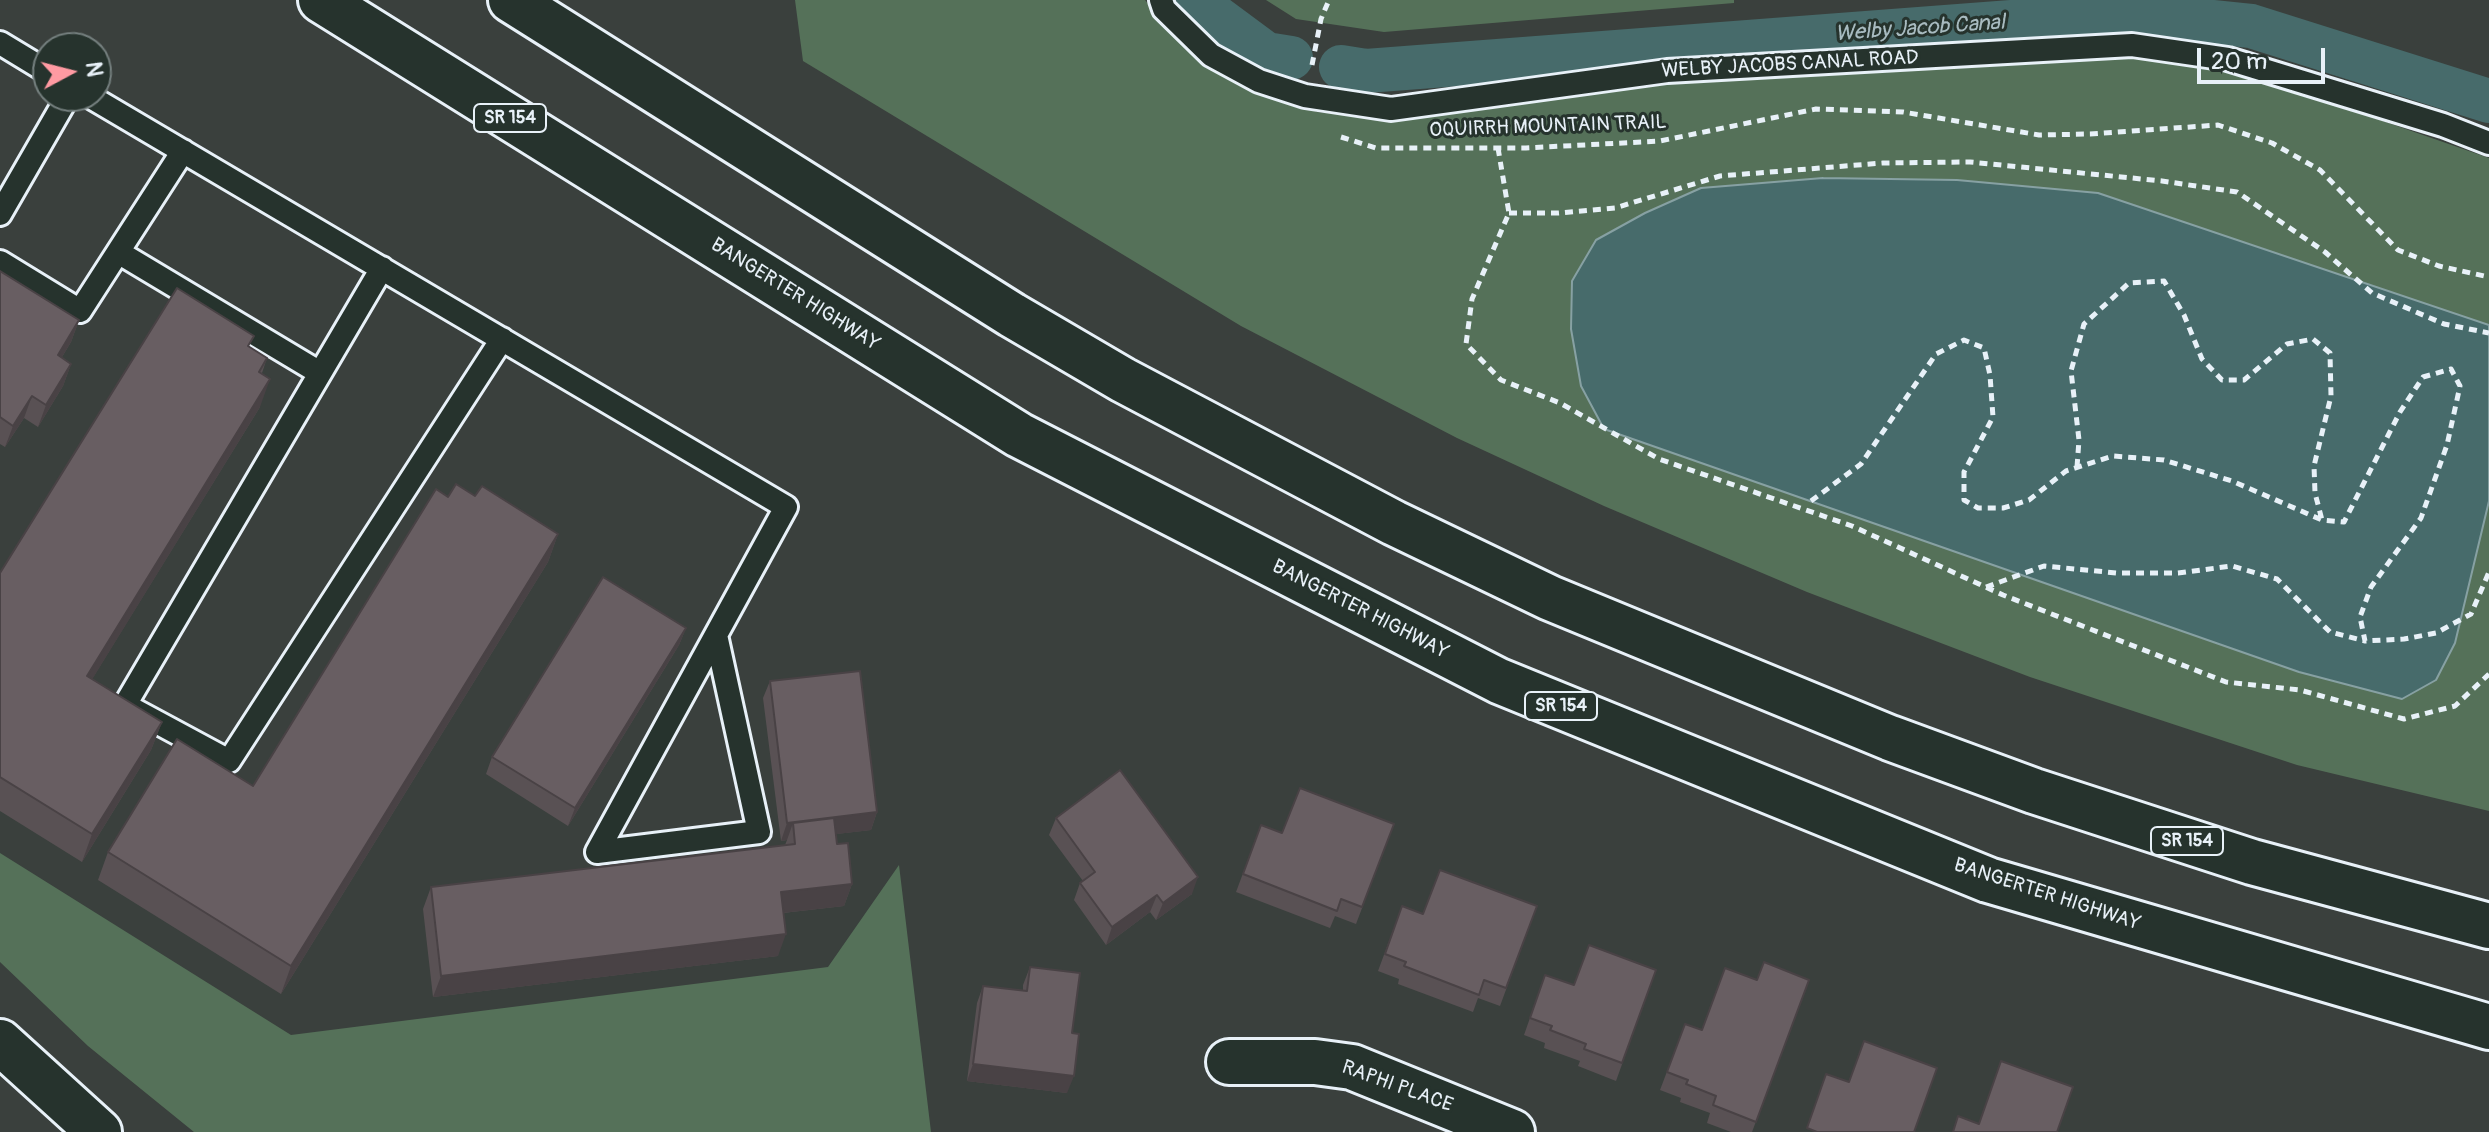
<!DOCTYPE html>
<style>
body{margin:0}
#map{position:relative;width:2489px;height:1132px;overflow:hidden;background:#3a403d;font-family:Pangolin,sans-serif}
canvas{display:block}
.north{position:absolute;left:32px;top:32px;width:80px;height:80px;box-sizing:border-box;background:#26332d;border:2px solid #747f7e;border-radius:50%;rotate:83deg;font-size:22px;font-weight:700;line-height:32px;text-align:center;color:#e8f1f8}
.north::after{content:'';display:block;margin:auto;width:28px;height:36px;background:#ff9aa2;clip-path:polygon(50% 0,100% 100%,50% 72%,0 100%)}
.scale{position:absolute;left:2197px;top:48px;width:128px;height:36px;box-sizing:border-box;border:4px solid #e8f1f8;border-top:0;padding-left:10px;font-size:24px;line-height:28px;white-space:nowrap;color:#e8f1f8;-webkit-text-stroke:6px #26332d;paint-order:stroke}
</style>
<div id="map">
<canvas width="2489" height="1132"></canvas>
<div class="north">N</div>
<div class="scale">20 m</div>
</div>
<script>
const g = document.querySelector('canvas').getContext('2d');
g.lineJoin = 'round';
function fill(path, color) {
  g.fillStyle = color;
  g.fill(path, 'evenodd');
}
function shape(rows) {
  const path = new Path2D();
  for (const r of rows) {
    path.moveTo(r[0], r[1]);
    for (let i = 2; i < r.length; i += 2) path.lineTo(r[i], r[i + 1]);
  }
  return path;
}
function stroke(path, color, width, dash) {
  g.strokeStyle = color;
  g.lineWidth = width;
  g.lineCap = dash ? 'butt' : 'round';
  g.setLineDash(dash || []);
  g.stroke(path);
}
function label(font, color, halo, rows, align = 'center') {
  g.font = font + ' Pangolin,sans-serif';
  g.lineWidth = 6;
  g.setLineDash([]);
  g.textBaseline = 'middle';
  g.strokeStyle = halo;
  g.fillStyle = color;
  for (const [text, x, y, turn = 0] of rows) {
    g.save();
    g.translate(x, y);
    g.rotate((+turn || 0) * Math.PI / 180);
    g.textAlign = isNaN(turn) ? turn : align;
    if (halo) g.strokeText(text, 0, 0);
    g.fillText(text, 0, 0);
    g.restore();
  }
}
fill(shape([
 [795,0,1145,0,1186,50,1229,77,1317,112,1380,118,1662,82,2124,55,2190,62,2245,73,2489,158,2489,811,2297,765,2030,677,1807,592,1604,506,1457,438,1241,326,803,61],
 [1266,0,1734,0,1734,3,1384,32,1296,19],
 [0,853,291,1035,828,967,899,865,931,1132,194,1132,88,1046,0,962]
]), '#557159');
const water = shape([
 [1823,178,1957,180,2098,193,2489,325,2489,501,2455,643,2436,680,2402,699,2299,672,1604,429,1581,386,1571,329,1572,281,1596,240,1645,213,1701,188,1823,178]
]);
fill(water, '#476b6b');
stroke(water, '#87a1a3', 2);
stroke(shape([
 [1198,0,1200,5,1266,54,1291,58],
 [1341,67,1366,71,2129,13,2251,26,2489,101]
]), '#476b6b', 44);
const service = shape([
 [1161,0,1164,9,1211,55,1259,81,1305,96,1391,109,1667,71,2132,45,2228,59,2443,125,2489,143],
 [0,43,48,72],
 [89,96,786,507,597,852,759,832,716,635],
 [0,214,68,96],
 [118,252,320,373],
 [0,262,80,311,183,151],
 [382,268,125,705,229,761,502,339]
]);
const minor = shape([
 [1229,1062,1315,1062,1352,1067,1512,1132]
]);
const tertiary = shape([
 [0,1042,99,1132]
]);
const motorway = shape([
 [321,0,1019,435,1499,681,1988,880,2489,1027],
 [511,0,1012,315,1123,380,1394,523,1550,598,1890,738,2034,791,2252,862,2489,926]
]);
stroke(service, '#e8f1f8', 28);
stroke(minor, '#e8f1f8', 50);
stroke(tertiary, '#e8f1f8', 50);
stroke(motorway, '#e8f1f8', 50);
stroke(shape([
 [1312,65,1321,19,1329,0],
 [1341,137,1376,148,1526,148,1660,141,1816,109,1903,112,2039,135,2090,134,2218,125,2272,143,2320,170,2398,250,2439,266,2489,277],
 [1498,148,1509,213,1472,299,1466,344,1501,380,1560,403,1659,459,1852,526,2003,595,2226,682,2300,690,2404,719,2455,706,2489,674],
 [1509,213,1558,213,1615,208,1720,176,1883,163,1970,162,2162,181,2237,192,2325,252,2372,293,2444,324,2489,333],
 [2077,467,2079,440,2071,371,2084,324,2129,283,2164,281,2184,315,2202,359,2222,380,2244,380,2287,344,2313,339,2330,353,2331,396,2314,466,2315,493,2322,520],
 [1811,501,1861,464,1936,354,1964,340,1984,348,1990,375,1993,417,1964,472,1964,500,1978,508,2003,508,2029,500,2066,471,2113,456,2164,460,2232,481,2322,520,2344,522,2400,412,2423,377,2451,369,2460,386,2447,445,2421,518,2371,587,2360,617,2365,641,2404,639,2436,633,2471,614,2489,572],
 [1986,587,2044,566,2117,573,2178,573,2232,566,2277,579,2330,632,2365,641]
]), '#e8f1f8', 5, [8, 6]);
stroke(service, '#26332d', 22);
stroke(minor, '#26332d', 44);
stroke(tertiary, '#26332d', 44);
stroke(motorway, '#26332d', 44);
fill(shape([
 [0,271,79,320,71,342,62,357,71,364,63,386,38,427,24,418,5,447,0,444],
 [250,347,267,358,262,373,260,407,92,679,162,722,151,750,82,862,0,811,0,573],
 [475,496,558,534,548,562,281,994,98,880,108,852,253,786,448,497],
 [686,628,679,645,568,826,486,774,492,757],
 [770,681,877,812,871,830,836,834,837,844,852,884,844,906,783,913,778,956,433,997,423,909,431,887,785,845,787,840,781,841,763,698],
 [1056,818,1192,894,1156,920,1150,912,1106,945,1074,900,1080,883,1083,881,1049,835],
 [1394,824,1356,924,1335,916,1330,928,1236,892,1261,825,1282,833],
 [1402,906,1423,914,1537,906,1500,1006,1478,998,1473,1012,1398,984,1399,979,1378,971],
 [1030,967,1072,1033,1067,1093,967,1081,977,1003,983,986,1023,991,1023,985],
 [1656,970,1616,1081,1578,1066,1580,1061,1544,1048,1545,1043,1524,1035,1545,975,1574,985],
 [1757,980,1809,980,1752,1132,1731,1132,1707,1123,1710,1113,1680,1102,1681,1098,1660,1090,1685,1024,1702,1030]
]), '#595154');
fill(shape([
 [79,320,71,342,50,377,58,355],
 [71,364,63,386,38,427,46,405],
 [270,379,260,407,77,704,87,676],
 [32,396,24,418,5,447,13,426],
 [558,534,548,562,281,994,291,966],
 [686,628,679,645,568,826,575,808],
 [162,722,151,750,82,862,92,834],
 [877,812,871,830,795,839,793,823,787,840,781,841,787,823],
 [1198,877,1192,894,1156,920,1163,903],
 [852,884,844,906,773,914,781,892],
 [1157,895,1150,912,1106,945,1112,927],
 [786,934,778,956,433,997,441,976],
 [973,1064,1074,1076,1067,1093,967,1081]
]), '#494245');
const building = shape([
 [0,271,79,320,58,355,71,364,46,405,32,396,13,426,0,417,0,271],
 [177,288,254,336,248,346,267,358,259,372,270,379,87,676,162,722,92,834,0,777,0,573,177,288],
 [456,484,475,496,482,486,558,534,291,966,108,852,177,739,253,786,436,489,448,497,456,484],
 [603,577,686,628,575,808,492,757,603,577],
 [860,671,877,812,787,823,770,681,860,671],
 [1120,770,1198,877,1163,903,1157,895,1112,927,1080,883,1095,872,1056,818,1120,770],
 [1300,788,1394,824,1362,907,1341,899,1337,911,1243,874,1261,825,1282,833,1300,788],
 [834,818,837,844,848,843,852,884,781,892,786,934,441,976,431,887,795,844,793,823,834,818],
 [1440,870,1537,906,1506,988,1484,980,1479,995,1404,966,1406,962,1385,954,1402,906,1423,914,1440,870],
 [1589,945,1656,970,1622,1063,1584,1049,1586,1044,1550,1030,1552,1026,1530,1018,1545,975,1574,985,1589,945],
 [1764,962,1809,980,1756,1122,1713,1105,1716,1096,1686,1084,1688,1080,1667,1072,1685,1024,1702,1030,1725,968,1757,980,1764,962],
 [1030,967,1080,973,1072,1033,1079,1034,1074,1076,973,1064,983,986,1027,991,1030,967],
 [1864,1041,1937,1068,1914,1132,1817,1132,1807,1128,1826,1074,1849,1082,1864,1041],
 [2001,1061,2073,1087,2057,1132,1953,1132,1958,1116,1979,1124,2001,1061]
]);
fill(building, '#685e62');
stroke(building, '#494245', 2);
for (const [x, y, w] of [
 [510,118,72],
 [1561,706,72],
 [2187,841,72]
]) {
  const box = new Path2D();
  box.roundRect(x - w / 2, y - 14, w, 28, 6);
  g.fillStyle = '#26332d';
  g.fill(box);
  stroke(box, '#e8f1f8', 2);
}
label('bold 18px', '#e8f1f8', null, [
 ["SR 154",510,118],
 ["SR 154",1561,706],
 ["SR 154",2187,841]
]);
label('20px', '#e8f1f8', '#26332d', [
 ["WELBY JACOBS CANAL ROAD",1790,65,-3],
 ["OQUIRRH MOUNTAIN TRAIL",1548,127,-2],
 ["BANGERTER HIGHWAY",795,295,32],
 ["BANGERTER HIGHWAY",1360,610,27],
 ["BANGERTER HIGHWAY",2047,895,18],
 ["RAPHI PLACE",1397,1087,20]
]);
label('italic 22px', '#a8bbc0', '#26332d', [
 ["Welby Jacob Canal",1920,29,-4]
]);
</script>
